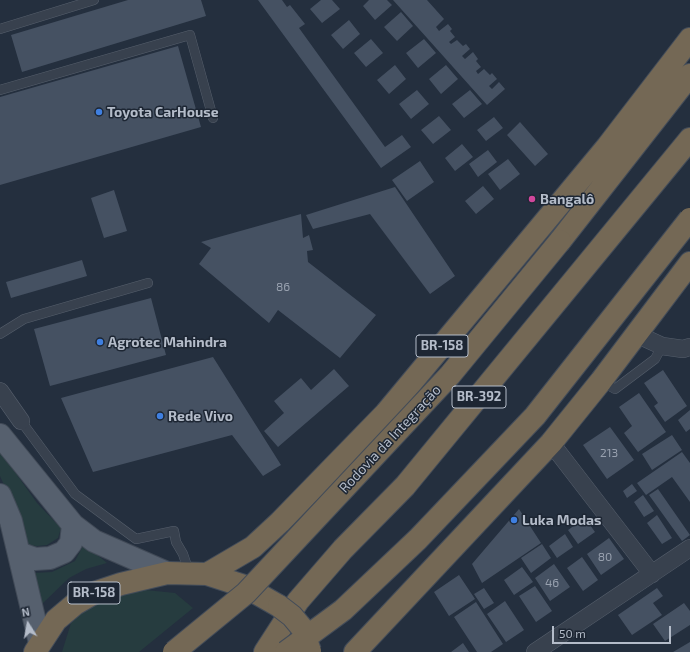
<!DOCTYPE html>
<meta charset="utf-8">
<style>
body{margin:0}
#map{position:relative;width:690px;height:652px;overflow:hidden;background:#242f3e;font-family:"Exo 2",sans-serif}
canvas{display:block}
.north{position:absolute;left:8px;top:604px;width:40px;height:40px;-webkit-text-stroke:3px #1d2633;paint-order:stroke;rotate:349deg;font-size:11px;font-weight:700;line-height:16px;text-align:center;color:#b4bcc9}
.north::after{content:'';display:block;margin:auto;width:14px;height:18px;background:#b4bcc9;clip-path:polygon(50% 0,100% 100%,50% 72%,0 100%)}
.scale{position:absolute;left:552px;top:626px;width:119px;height:18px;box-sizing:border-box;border:2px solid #b4bcc9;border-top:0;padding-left:5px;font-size:12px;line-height:14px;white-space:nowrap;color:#b4bcc9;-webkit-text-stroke:3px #1d2633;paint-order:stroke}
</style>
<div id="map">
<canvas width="690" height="652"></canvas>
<div class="north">N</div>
<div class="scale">50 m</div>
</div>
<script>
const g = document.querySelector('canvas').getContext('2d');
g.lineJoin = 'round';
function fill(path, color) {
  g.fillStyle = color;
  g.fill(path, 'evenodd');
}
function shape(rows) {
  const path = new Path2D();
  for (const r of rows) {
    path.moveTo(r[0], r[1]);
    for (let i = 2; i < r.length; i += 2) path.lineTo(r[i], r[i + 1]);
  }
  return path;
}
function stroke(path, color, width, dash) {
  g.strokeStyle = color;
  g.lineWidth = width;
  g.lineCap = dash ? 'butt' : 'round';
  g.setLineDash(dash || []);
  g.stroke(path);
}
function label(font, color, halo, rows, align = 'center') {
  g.font = font + ' "Exo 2",sans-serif';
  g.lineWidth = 3;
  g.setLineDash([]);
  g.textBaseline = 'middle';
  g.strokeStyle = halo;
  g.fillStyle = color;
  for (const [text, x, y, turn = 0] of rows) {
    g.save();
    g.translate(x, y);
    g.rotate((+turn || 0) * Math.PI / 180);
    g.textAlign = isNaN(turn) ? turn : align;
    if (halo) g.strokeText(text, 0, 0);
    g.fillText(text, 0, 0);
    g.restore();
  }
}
fill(shape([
 [0,451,37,503,61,528,58,538,47,545,37,546,26,545,11,501,0,476],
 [84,544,107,563,86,569,69,578,42,604,34,573,52,572,75,561],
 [136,589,175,593,193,608,139,652,62,652,71,623,84,610,98,601]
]), '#263c3f');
fill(shape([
 [128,0,201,0,206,16,22,72,11,35],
 [258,0,282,0,287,7,290,5,305,24,299,28,385,147,402,135,411,147,381,168],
 [321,0,332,0,340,9,322,23,310,9],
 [369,0,387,0,392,5,375,20,363,6],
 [393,0,427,0,444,19,436,27,439,31,448,24,452,29,450,31,455,37,449,42,451,44,457,40,463,46,466,44,470,49,462,56,465,59,473,52,478,59,476,61,481,67,476,71,478,74,484,69,490,75,492,73,497,79,489,86,492,89,499,82,505,89,487,105],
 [401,12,413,26,397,41,384,27],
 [349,20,360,34,343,49,331,35],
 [371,39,383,53,366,67,354,53],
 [424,39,436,53,418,68,406,53],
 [178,46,201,127,0,185,0,97],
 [395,65,406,79,389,94,377,80],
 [446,65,458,79,441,94,429,79],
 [417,90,429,104,411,119,399,104],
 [470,90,482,104,464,118,452,104],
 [439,116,451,130,433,144,421,130],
 [494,117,503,128,486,141,477,130],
 [520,122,548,154,535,166,507,135],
 [462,144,473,157,455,171,445,158],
 [488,150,497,162,478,177,469,164],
 [508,159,520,174,500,190,488,174],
 [420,161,434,182,407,201,392,180],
 [483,186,494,199,476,214,465,201],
 [395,187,455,276,430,294,370,214,313,229,306,215],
 [114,190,127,231,104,238,91,198],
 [301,214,303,238,309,235,313,250,307,251,308,262,376,315,340,358,278,310,269,323,199,264,211,248,201,242],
 [82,260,87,276,11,298,6,282],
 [151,298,166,355,50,386,34,329],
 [213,357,281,465,263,476,232,435,93,472,61,398],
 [334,369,349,386,278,447,264,431,284,413,274,401,301,378,311,390],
 [663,370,687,406,665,422,654,406,658,403,644,383],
 [639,393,666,432,638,452,624,433,632,426,619,407],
 [690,410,690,429,686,432,678,420],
 [610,427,634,460,607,479,583,445],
 [672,435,682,450,652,470,642,454],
 [682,452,690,463,690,502,672,477,646,495,637,483],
 [632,484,637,491,627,498,623,491],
 [658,489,690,535,682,541,649,495],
 [643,495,654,511,644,517,634,502],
 [519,509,541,543,482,583,472,564],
 [657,515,672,538,662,544,647,523],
 [585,518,595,532,578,544,568,530],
 [565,534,573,547,557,558,549,546],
 [609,538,624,559,601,575,587,554],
 [542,544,551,558,531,573,521,558],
 [582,557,598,580,583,591,567,568],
 [554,564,570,587,550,601,535,578],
 [522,567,533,582,514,595,504,580],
 [459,575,475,599,449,616,434,592],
 [535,586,552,611,536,622,519,596],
 [484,588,494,603,484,609,474,594],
 [657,588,663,596,653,603,662,615,632,635,618,615],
 [505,601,524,630,506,642,487,614],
 [476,602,503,644,491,652,477,652,454,617],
 [684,603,690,611,690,625,665,641,653,624],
 [690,642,690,652,673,652],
 [463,643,469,652,451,652]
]), '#455162');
const lane = shape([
 [0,29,94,0],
 [0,90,190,35,213,118],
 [0,334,24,319,148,283],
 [601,381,615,389,655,359,662,346],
 [21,421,75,494,136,539,174,531,176,542,183,554,189,572]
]);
const street = shape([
 [636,334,662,346,683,349,690,347],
 [0,391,21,421],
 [551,443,652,574],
 [535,652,690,548]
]);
const primary = shape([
 [0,435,73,525,94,541,167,573],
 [0,495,11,521,40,643],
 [19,553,35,559,50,558,64,552,71,543,73,525]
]);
const highway = shape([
 [560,241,690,75],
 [207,574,253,547,280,522,386,413,607,147,690,39],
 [35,652,56,620,75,604,94,593,121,584,167,573,207,574,244,586,279,606],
 [265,652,298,601,343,549,405,486,690,139],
 [355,652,551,443,601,381,690,263]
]);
stroke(lane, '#565f6c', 10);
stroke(street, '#565f6c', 18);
stroke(primary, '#414a57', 24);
stroke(highway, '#434c59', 24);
stroke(lane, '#38414e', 9);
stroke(street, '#38414e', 17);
stroke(primary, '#56606e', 22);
stroke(highway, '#746855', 22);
const highwayBridge = shape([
 [279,606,292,616,302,628,310,651],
 [174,652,246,593,450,375,560,241],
 [286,652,343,610,418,539,535,416,690,219]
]);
stroke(highwayBridge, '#434c59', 24, []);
stroke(highwayBridge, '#746855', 22);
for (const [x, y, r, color] of [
 [99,112,4,"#3f7fe0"],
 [532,199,4,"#d1479c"],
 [100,342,4,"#3f7fe0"],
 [160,416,4,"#3f7fe0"],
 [514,520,4,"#3f7fe0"]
]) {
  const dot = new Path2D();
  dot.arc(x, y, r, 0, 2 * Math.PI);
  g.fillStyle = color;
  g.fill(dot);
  stroke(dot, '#1d2633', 1.5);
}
label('12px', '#98a1af', null, [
 ["86",283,287],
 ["213",609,453],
 ["80",605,557],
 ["46",552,583]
]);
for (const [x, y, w] of [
 [442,346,52],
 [479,397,54],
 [94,593,52]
]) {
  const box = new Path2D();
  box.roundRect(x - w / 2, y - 11, w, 22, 3);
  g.fillStyle = '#1d2633';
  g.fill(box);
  stroke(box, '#b4bcc9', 1);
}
label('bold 13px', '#b4bcc9', null, [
 ["BR-158",442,346],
 ["BR-392",479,397],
 ["BR-158",94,593]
]);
label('bold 14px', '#b4bcc9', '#1d2633', [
 ["Toyota CarHouse",107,112],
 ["Bangalô",540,199],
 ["Agrotec Mahindra",108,342],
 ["Rede Vivo",168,416],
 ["Luka Modas",522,520]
], 'left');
label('14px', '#b4bcc9', '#1d2633', [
 ["Rodovia da Integração",390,439,-47]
]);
</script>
